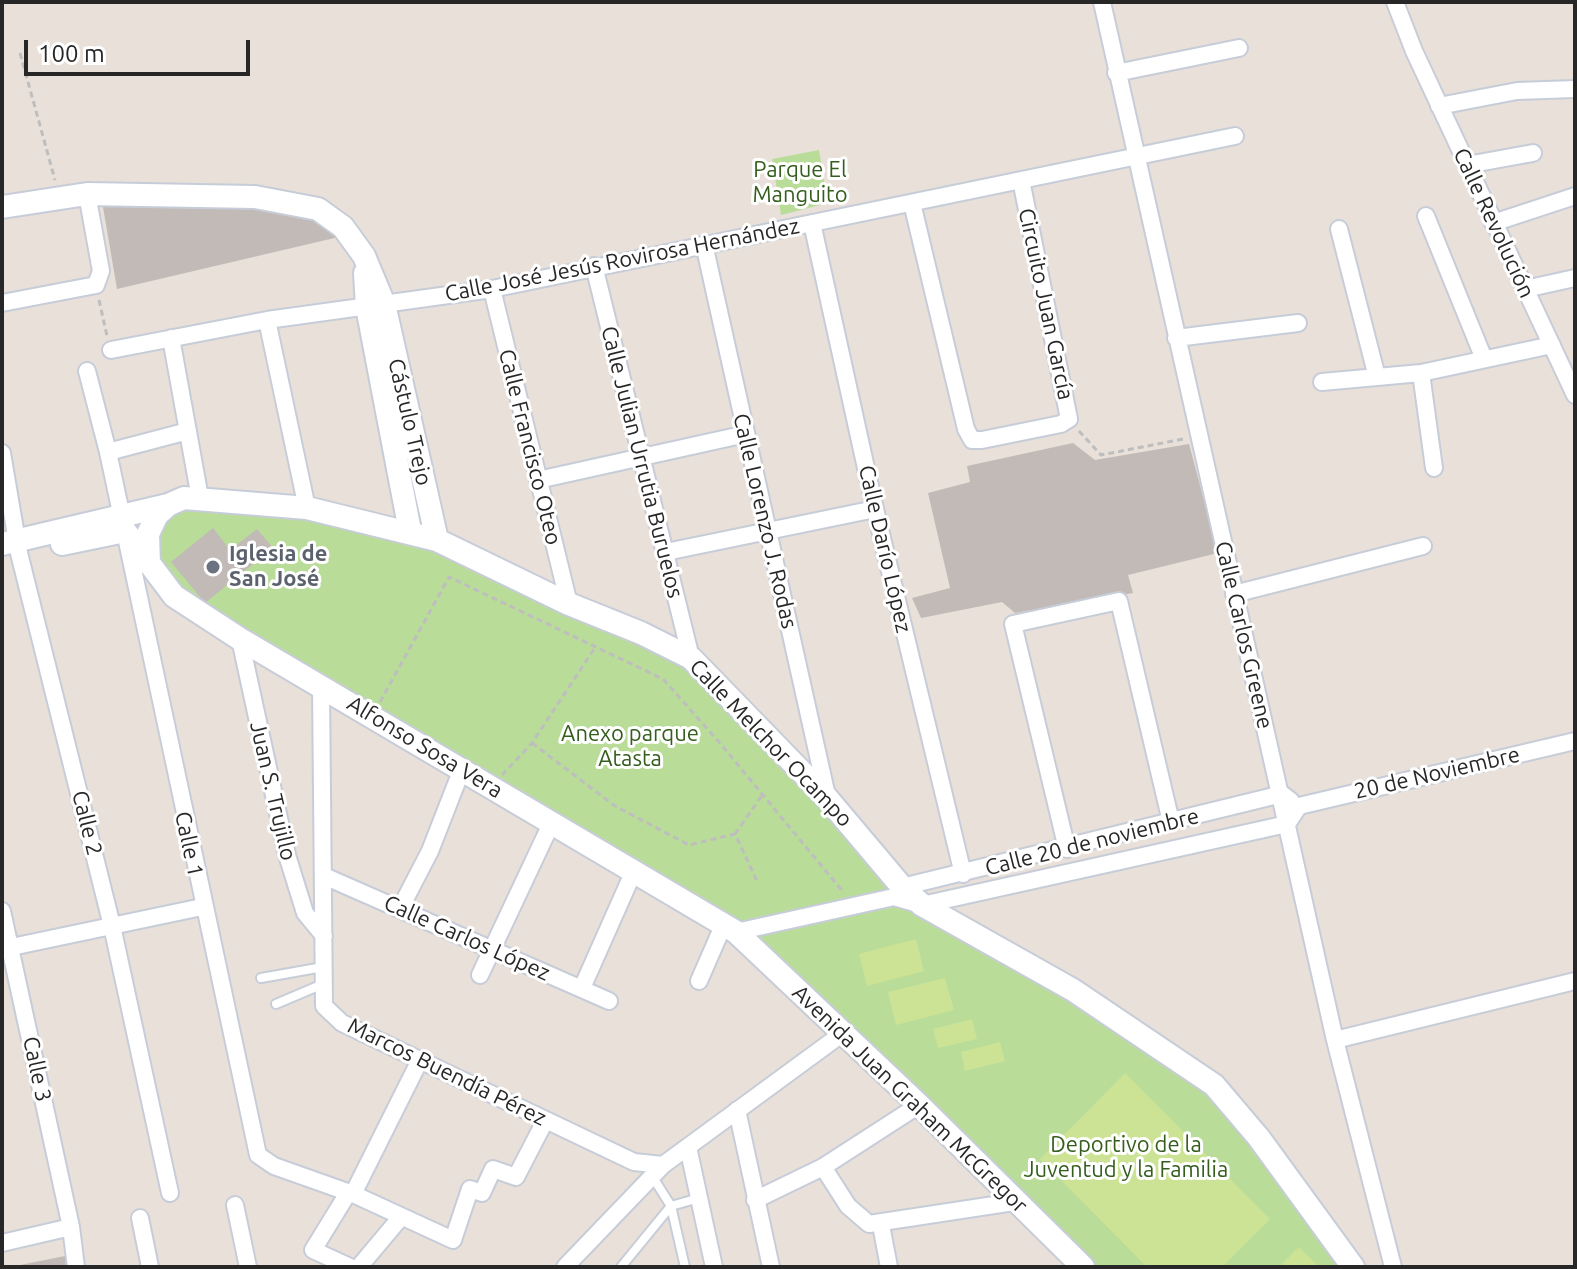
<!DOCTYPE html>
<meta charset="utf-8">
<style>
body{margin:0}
#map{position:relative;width:1577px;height:1269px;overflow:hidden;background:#e8e0d9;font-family:Ubuntu,sans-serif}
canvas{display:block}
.frame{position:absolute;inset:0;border:4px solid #272727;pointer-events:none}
.scale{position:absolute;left:24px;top:40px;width:226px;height:36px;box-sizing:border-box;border:4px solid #272727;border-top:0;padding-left:10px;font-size:24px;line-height:28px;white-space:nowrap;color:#272727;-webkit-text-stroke:6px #fff;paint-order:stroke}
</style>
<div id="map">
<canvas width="1577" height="1269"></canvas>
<div class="frame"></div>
<div class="scale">100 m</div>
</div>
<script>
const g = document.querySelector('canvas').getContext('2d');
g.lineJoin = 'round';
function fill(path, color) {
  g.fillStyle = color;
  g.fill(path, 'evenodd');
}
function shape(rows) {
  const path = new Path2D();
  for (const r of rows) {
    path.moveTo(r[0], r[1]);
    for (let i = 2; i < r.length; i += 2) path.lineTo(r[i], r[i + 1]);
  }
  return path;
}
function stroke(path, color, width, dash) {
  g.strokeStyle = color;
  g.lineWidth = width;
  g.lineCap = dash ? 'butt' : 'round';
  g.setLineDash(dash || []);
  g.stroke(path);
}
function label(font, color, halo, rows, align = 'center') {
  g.font = font + ' Ubuntu,sans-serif';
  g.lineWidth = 6;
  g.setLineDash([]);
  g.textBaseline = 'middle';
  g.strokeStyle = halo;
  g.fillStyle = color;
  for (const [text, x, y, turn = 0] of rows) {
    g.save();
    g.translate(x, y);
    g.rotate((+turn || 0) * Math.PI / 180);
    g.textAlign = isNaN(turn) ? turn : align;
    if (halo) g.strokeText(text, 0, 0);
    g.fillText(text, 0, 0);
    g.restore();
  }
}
fill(shape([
 [819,150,828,203,781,215,772,159],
 [184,498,410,531,691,658,902,887,1214,1085,1351,1267,1083,1267,736,932,174,596,148,534]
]), '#b9dc99');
fill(shape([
 [916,939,924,971,867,986,859,954],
 [945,978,954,1010,896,1025,888,992],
 [972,1019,977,1039,938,1048,933,1029],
 [1000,1042,1005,1061,965,1071,961,1052],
 [1125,1073,1270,1219,1222,1267,1147,1267,1040,1159],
 [1299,1247,1319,1267,1279,1267]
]), '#cce395');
fill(shape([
 [254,201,320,218,343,236,117,289,103,207],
 [1073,443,1095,460,1189,444,1218,553,1128,575,1133,593,1015,613,1002,602,921,618,912,598,950,588,928,493,970,482,967,466],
 [213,528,230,550,257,529,273,548,205,603,171,562],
 [65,1256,66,1267,15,1267,15,1266]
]), '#c1bab6');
const lane = shape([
 [261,978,323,967],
 [276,1004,323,984],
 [652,1176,671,1206,685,1267],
 [621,1267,671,1206,699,1198]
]);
const street = shape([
 [1102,2,1335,1040,1393,1267],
 [1395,2,1414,51,1575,395],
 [1116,73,1239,48],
 [1439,106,1517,91,1575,89],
 [1467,165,1533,153],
 [912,203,966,429,972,440,982,440,1061,424,1069,419,1021,180],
 [1426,216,1484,359],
 [812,223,875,509,963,874],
 [1493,223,1575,196],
 [1339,229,1377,377],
 [704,244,827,796],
 [594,266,691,658],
 [492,289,569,604],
 [1525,289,1575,278],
 [2,303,96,285,101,271,87,194],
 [267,320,307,508],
 [171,338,200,498],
 [1176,338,1298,323],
 [111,350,267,320,492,289,1235,136],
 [87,371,108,452,258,1155,274,1166,353,1194,453,1240,470,1189,482,1193,493,1169,516,1177,545,1121],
 [1421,373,1434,468],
 [1322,382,1421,373,1552,345],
 [108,452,188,431],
 [2,453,19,553,112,926,170,1193],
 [538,480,746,434],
 [666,552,875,509],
 [1234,594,1423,546],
 [240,639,287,855,305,913,324,936],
 [321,686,324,1006,342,1023,634,1162,663,1165,843,1033],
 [1067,849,1013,624,1119,601,1171,822],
 [324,876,609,1001],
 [898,892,902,887,1282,794,1291,801],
 [401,907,430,851,462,769],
 [2,911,71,1227,76,1267],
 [736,932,894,897,922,905,1287,824,1299,806,1575,741],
 [2,949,202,907],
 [480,975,551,824],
 [699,981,723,926],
 [582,988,633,873],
 [1335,1040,1575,981],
 [737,1110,771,1267],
 [688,1147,714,1267],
 [823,1167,848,1206,869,1224,1014,1202],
 [348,1193,313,1250,350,1267],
 [353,1194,420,1060],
 [755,1200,823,1167,919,1105],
 [235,1205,248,1267],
 [140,1218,150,1267],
 [881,1225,889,1267],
 [2,1243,71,1227],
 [359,1267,401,1217],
 [565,1267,663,1165]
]);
const secondary = shape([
 [2,207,87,194,255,197,318,209,343,227,364,256,384,304,437,540],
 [365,273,367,307,410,531],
 [2,544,168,505,184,498,307,508,437,540,569,604,641,633,691,658,827,798,902,887,922,905,1073,990,1214,1085,1259,1138,1353,1267],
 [62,544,125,531,174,596,240,639,736,932,919,1105,1083,1267],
 [149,564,148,534,157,515,168,505]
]);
stroke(lane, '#c7cdd8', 12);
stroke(street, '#c7cdd8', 20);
stroke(secondary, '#c7cdd8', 26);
stroke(shape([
 [20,53,55,180],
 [99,300,107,336],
 [1079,431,1101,455,1183,439],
 [380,702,449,577,663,679,719,742,844,893],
 [532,743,615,806,689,845,735,834,757,881],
 [502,775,532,743,594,649],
 [735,834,763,794]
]), '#bebebe', 3, [6, 4]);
stroke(lane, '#fff', 8);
stroke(street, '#fff', 16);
stroke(secondary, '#fff', 22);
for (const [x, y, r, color] of [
 [213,567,8,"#6b7280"]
]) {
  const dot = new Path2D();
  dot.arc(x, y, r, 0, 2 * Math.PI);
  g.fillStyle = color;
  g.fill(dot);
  stroke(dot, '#fff', 3);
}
label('22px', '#345d1e', '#fff', [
 ["Parque El",800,170],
 ["Manguito",800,195],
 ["Anexo parque",630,734],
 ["Atasta",630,759],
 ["Deportivo de la",1126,1145],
 ["Juventud y la Familia",1126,1170]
]);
label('22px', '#272727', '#fff', [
 ["Calle Revolución",1494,223,65],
 ["Calle José Jesús Rovirosa Hernández",622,260,-11],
 ["Circuito Juan García",1046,304,78],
 ["Cástulo Trejo",410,422,77],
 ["Calle Francisco Oteo",530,447,76],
 ["Calle Julian Urrutia Buruelos",642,462,76],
 ["Calle Lorenzo J. Rodas",765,521,77],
 ["Calle Darío López",885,549,77],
 ["Calle Carlos Greene",1244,635,77],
 ["Calle Melchor Ocampo",771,743,46],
 ["Alfonso Sosa Vera",425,747,31],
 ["20 de Noviembre",1437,773,-13],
 ["Juan S. Trujillo",273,791,77],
 ["Calle 2",87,823,76],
 ["Calle 20 de noviembre",1092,842,-14],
 ["Calle 1",189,844,78],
 ["Calle Carlos López",467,938,24],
 ["Calle 3",37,1069,78],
 ["Marcos Buendía Pérez",447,1072,26],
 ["Avenida Juan Graham McGregor",910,1099,44]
]);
label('bold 22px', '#5b616d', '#fff', [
 ["Iglesia de",229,554],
 ["San José",229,579]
], 'left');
</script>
